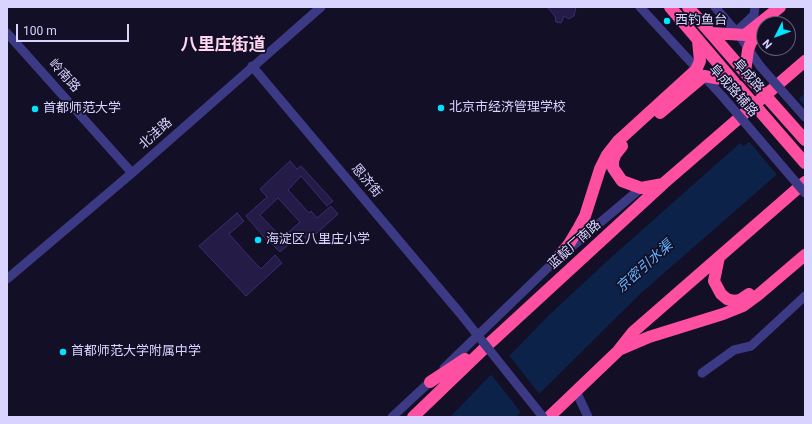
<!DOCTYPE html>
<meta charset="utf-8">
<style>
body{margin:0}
#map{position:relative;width:812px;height:424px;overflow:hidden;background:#130f26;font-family:Roboto,sans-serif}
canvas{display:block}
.frame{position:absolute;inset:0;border:8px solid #d9d4ff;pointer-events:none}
.north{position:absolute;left:756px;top:16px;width:40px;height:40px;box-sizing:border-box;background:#130f26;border:1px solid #625e7d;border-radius:50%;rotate:228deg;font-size:11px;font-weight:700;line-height:16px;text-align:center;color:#d9d4ff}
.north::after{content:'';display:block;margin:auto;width:14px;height:18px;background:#00e5ff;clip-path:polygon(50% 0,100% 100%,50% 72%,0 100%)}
.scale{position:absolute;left:16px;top:24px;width:113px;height:18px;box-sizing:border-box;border:2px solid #d9d4ff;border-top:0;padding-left:5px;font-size:12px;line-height:14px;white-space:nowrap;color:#d9d4ff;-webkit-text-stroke:3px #130f26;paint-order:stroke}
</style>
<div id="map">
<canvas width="812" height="424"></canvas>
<div class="frame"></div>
<div class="north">N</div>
<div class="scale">100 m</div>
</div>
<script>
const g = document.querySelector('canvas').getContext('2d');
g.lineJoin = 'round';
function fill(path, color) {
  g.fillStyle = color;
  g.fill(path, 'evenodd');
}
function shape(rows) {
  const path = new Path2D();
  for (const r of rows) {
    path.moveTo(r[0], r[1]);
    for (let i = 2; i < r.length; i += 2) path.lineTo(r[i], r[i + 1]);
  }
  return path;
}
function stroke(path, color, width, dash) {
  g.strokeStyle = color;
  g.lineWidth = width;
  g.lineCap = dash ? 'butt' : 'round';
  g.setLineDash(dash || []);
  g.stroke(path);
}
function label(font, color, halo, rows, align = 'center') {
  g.font = font + ' Roboto,"Noto Sans SC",sans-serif';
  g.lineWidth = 3.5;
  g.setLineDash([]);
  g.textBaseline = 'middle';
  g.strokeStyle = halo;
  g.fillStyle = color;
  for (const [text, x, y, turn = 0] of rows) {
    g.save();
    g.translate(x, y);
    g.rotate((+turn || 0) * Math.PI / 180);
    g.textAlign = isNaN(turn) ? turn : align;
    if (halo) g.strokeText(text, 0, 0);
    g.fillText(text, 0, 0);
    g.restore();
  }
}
fill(shape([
 [805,89,805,150,640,294,516,417,450,417,547,317,606,262,740,143,744,146,804,94,802,91]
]), '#0c2248');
fill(shape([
 [797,97,805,106,805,153,778,176,748,140],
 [508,354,540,395,522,414,490,373]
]), '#130f26');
const building = shape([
 [547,7,576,7,574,16,569,19,564,16,561,23,556,22,555,16,547,7],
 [290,161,297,169,301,166,333,201,327,206,301,176,288,190,309,213,311,211,317,218,331,206,338,214,308,241,301,233,280,252,271,243,270,244,246,216,267,197,260,189,290,161],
 [278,198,300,222,282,238,260,215,278,198],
 [237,213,244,221,229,234,245,252,261,269,275,255,282,263,246,296,199,246,237,213]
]);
fill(building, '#241b47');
stroke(building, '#3b2d73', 1);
stroke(shape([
 [640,7,723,97],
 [715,7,739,35,760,66],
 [7,33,132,173],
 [738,34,739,29,754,15,755,7],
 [252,66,459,312],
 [569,249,641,188],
 [7,279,132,173,321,7],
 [444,368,559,257],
 [702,373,734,350,751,346,805,296],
 [576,391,588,417],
 [392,417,434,378]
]), '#3d3a85', 9);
stroke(shape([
 [670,7,734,82],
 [688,7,748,76],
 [712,33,745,35,780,7],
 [745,72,748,50,751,42,762,30],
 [660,113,704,76,733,81],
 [622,146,615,155,613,161,613,168,622,181,641,188,663,184],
 [719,257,714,281,721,294,727,299,734,301,740,300,749,294],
 [554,262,569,244,578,229,585,216,600,169,607,155,618,141,696,70,700,61,698,41],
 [621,349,649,337,723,314,743,306,758,295,805,255],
 [430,382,465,359],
 [413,417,491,342,664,183,805,61],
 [549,417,618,351,633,332,805,182]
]), '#ff4fa3', 12);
stroke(shape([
 [760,66,805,117],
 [723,97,805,193],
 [459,312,543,417]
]), '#3d3a85', 9);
stroke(shape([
 [748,76,805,140],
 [738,86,805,163]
]), '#ff4fa3', 12);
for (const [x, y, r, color] of [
 [667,21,4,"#00e5ff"],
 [441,108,4,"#00e5ff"],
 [35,109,4,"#00e5ff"],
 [258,240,4,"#00e5ff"],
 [63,352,4,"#00e5ff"]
]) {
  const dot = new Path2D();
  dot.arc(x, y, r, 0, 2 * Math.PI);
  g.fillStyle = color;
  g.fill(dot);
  stroke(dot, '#130f26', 1.5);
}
label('13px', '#d9d4ff', '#130f26', [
 ["西钓鱼台",675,21],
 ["北京市经济管理学校",449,108],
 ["首都师范大学",43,109],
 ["海淀区八里庄小学",266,240],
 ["首都师范大学附属中学",71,352]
], 'left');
label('13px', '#d9d4ff', '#130f26', [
 ["岭南路",64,76,48],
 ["阜成路",748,76,49],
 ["阜成路辅路",733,91,48],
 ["北洼路",156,134,-42],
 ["恩济街",366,181,50],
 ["蓝靛厂南路",575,245,-42]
]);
label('italic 14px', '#62b6ff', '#130f26', [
 ["京密引水渠",645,267,-42]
]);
label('bold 17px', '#ffd6f0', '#130f26', [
 ["八里庄街道",223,46]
]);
</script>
